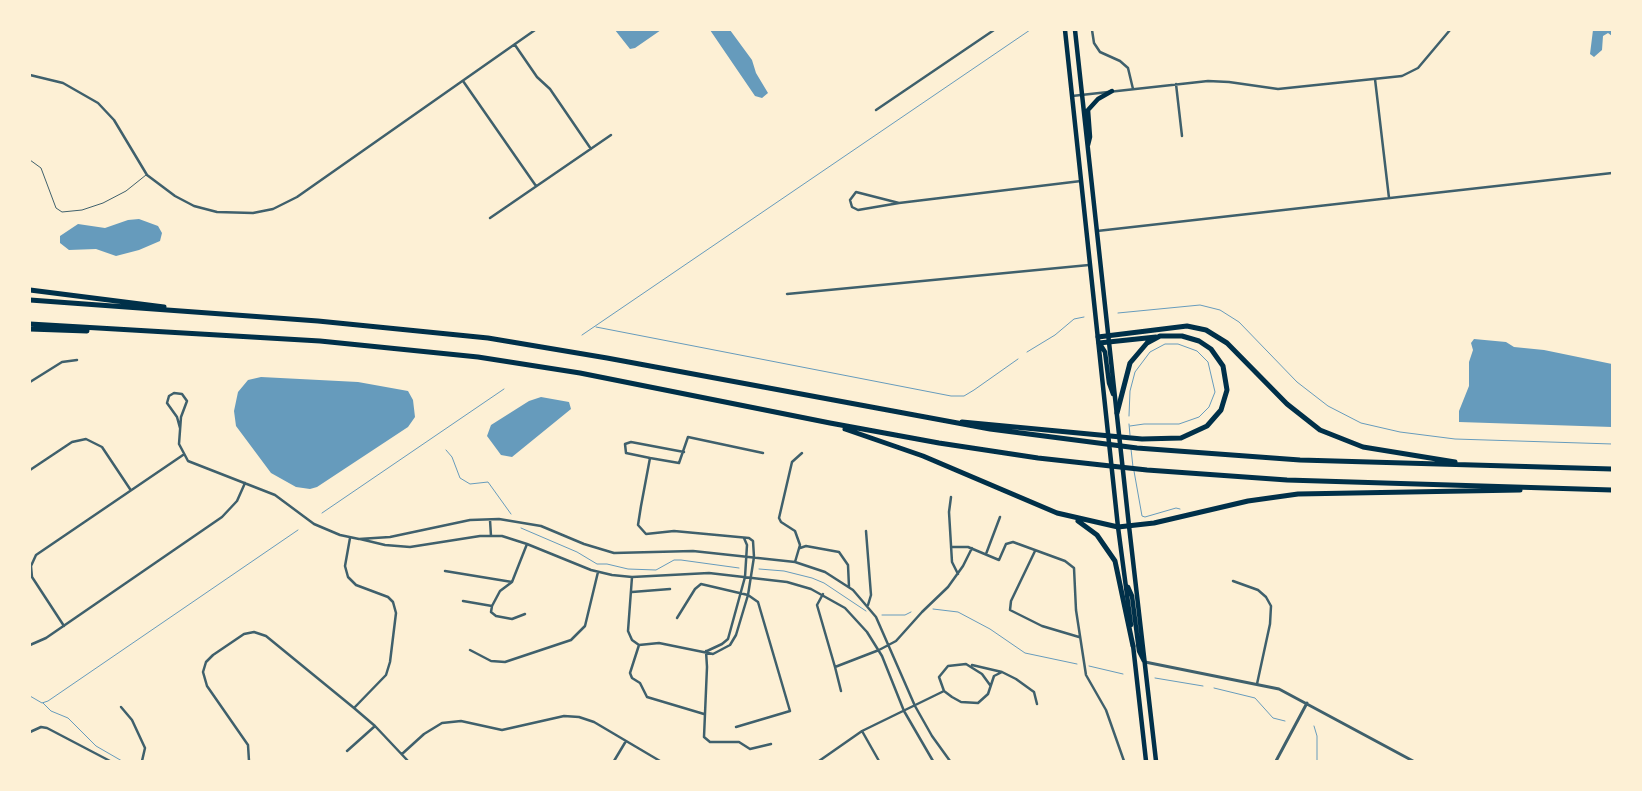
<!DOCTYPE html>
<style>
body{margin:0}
#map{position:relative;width:1642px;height:791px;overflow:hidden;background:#fdf0d5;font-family:Poppins,sans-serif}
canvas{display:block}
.frame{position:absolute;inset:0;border:31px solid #fdf0d5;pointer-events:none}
</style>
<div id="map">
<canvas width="1642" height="791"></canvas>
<div class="frame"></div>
</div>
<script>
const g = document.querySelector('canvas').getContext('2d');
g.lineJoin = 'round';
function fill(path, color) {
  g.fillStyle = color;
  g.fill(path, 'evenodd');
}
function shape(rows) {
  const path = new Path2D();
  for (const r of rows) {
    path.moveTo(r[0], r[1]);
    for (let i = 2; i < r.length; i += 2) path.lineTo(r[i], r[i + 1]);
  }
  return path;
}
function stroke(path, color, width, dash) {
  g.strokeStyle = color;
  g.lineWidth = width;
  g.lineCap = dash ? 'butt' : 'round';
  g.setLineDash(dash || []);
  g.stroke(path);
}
fill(shape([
 [615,30,661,30,635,48,630,49],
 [710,30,730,30,752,60,756,73,768,93,762,98,755,96],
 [1593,30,1612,30,1612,36,1608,33,1603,36,1602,50,1594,57,1590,54],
 [139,219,158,226,162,233,160,241,139,250,116,256,96,249,69,250,60,243,60,236,78,224,105,228,128,220],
 [1474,339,1506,342,1514,347,1544,350,1612,364,1612,427,1459,422,1459,411,1469,386,1469,362,1473,350,1471,343],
 [261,377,358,382,408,391,413,400,415,417,408,427,317,487,310,489,296,487,271,473,236,426,234,411,238,392,248,380],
 [541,397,569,402,571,409,512,457,501,455,487,436,491,425,529,401]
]), '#669bbc');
stroke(shape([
 [1118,313,1200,305,1220,310,1239,322,1297,382,1328,406,1361,423,1400,432,1455,439,1612,444],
 [596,327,951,396,964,396,974,390,1018,359],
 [582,335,1030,30],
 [1027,352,1055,335,1074,319,1084,317],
 [1129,416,1130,391,1135,372,1150,352,1165,344,1178,344,1197,351,1208,362,1215,392,1209,407,1199,417,1179,424,1144,424,1130,426],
 [1129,424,1130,435],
 [1131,449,1133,467],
 [446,450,452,457,460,478,470,484,488,482,511,514],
 [1134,471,1142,516,1145,517,1176,508,1180,509],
 [322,513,504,389],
 [521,528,577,552,597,564,607,564,628,569,656,570,674,560,681,560,739,568],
 [759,569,784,571,812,578,824,583,866,611],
 [933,609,958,612,990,629,1025,653,1077,664],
 [882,615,905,615,911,612],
 [1089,666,1123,674],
 [1155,678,1203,686],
 [1214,688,1255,698,1273,718,1285,721],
 [30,696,42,703,48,701,298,530],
 [43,703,51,711,68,718,96,746,122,761],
 [1314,726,1317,736,1317,761]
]), '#669bbc', 1);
stroke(shape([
 [30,160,41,168,56,208,62,212,82,210,103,203,126,191,146,175]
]), '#3f606c', 1);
stroke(shape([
 [1092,30,1094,43,1100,52,1120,61,1128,68,1133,89],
 [515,45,537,77,550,89,591,149],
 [30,75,63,83,98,103,114,120,147,175,175,196,194,206,217,212,253,213,273,209,297,197,535,30],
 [1375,79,1389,198],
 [463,81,536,186],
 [1176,84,1182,136],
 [1072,96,1208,81,1229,82,1278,89,1402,76,1418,68,1450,30],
 [876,110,994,30],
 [899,203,858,210,852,207,850,200,856,192,899,203,1081,181],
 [490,218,611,135],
 [1097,231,1612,173],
 [787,294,1089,265],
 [30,382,62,362,77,360],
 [180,428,177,417,167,403,169,396,174,393,182,394,187,401,181,417,179,444,188,461,275,495,314,524,340,535,359,539,390,537,470,520,499,519,541,526,584,544,614,553,693,551,795,562,825,572,853,590,876,617,915,706,932,736,950,761],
 [650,458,626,453,625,444,631,442,684,452],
 [30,470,72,442,86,439,102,447,130,489],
 [951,497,949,512,952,562,958,574],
 [490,520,491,536],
 [866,531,871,595,868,605],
 [350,538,345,566,348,577,356,585,388,597,393,602,396,613,390,662,386,675,354,708],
 [360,539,385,545,410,547,480,536,502,536,527,544,591,570,612,575,632,577,709,573,787,582,811,589,845,608,867,632,882,656,904,711,933,761],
 [951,547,968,547,999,560,1006,544,1013,542,1065,561,1074,568,1076,610,1086,675,1106,710,1124,761],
 [800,548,806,546,839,552,848,565,849,587],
 [1035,551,1011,601,1010,610,1042,626,1079,637],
 [986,554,1000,517],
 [795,562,800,545,795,531,781,522,779,518,792,462,802,453],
 [445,571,512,582],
 [632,577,628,631,632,640,639,645,659,643,713,654,730,645,736,635,748,595,754,557,753,541,749,538,674,531,646,534,638,525,641,506,650,458,679,463,688,437,763,453],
 [1233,581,1258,590,1266,597,1271,606,1270,624,1257,684],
 [632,592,670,589],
 [823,594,817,605,835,667,879,650,896,641,922,612,948,587,963,566,972,548],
 [463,601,492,606,491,612,496,616,512,619,525,614],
 [492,606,500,591,512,582,527,544],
 [677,618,695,589,701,584,748,595,758,602,790,711,736,727],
 [64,626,32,577,31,566,36,555,183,455],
 [30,645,46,638,222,517,237,501,245,483],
 [639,645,630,673,632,678,640,683,647,697,704,714],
 [470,650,491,661,505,662,571,640,585,626,598,572],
 [706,651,707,667,704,737,710,742,739,742,750,749,771,744],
 [707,651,722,644,728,639,745,577,747,545,744,538],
 [972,665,1002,672,1016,679,1034,692,1037,704],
 [835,667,841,691],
 [990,685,982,674,966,664,948,666,939,677,944,691,952,697,961,702,978,703,988,694,994,676,1002,672],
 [121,707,132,720,145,748,142,761],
 [862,731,879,761],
 [30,732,41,727,47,728,110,761],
 [347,751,375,726],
 [402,754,424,734,442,723,461,721,502,730,564,716,579,717,594,722,660,761],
 [249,761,248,745,207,686,203,672,206,662,213,655,244,634,254,632,266,636,354,708,375,726,408,761],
 [614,761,626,741],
 [819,761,862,731,944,691]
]), '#3f606c', 2.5);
stroke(shape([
 [1145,662,1279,689,1413,761],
 [1276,761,1307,703]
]), '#3f606c', 3);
stroke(shape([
 [1129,526,1156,761],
 [1118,527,1131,625],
 [1128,587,1132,596,1139,651,1144,661],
 [1133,645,1146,761]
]), '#003049', 4.5);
stroke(shape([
 [1065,30,1118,527],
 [1075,30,1129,526],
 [1088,145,1090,137,1088,110,1098,99,1112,91],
 [1100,344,1105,352,1109,383,1113,394]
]), '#003049', 4.5);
stroke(shape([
 [30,290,164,307],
 [30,300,318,321,488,338,607,358,990,429,1137,448,1300,460,1612,469],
 [30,324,320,341,478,357,580,373,830,423,939,443,1038,458,1147,470,1287,480,1612,490],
 [30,329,87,331],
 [1098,337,1187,326,1206,330,1227,343,1287,404,1320,430,1363,447,1455,462],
 [1099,343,1156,337],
 [962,422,1142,439,1181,438,1207,426,1221,410,1227,390,1223,366,1211,349,1199,341,1182,336,1160,336,1147,343,1130,363,1117,413],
 [845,429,923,456,1057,513,1118,527,1154,523,1248,501,1298,494,1520,490],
 [1078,521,1097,535,1115,561,1133,646]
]), '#003049', 5);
</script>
